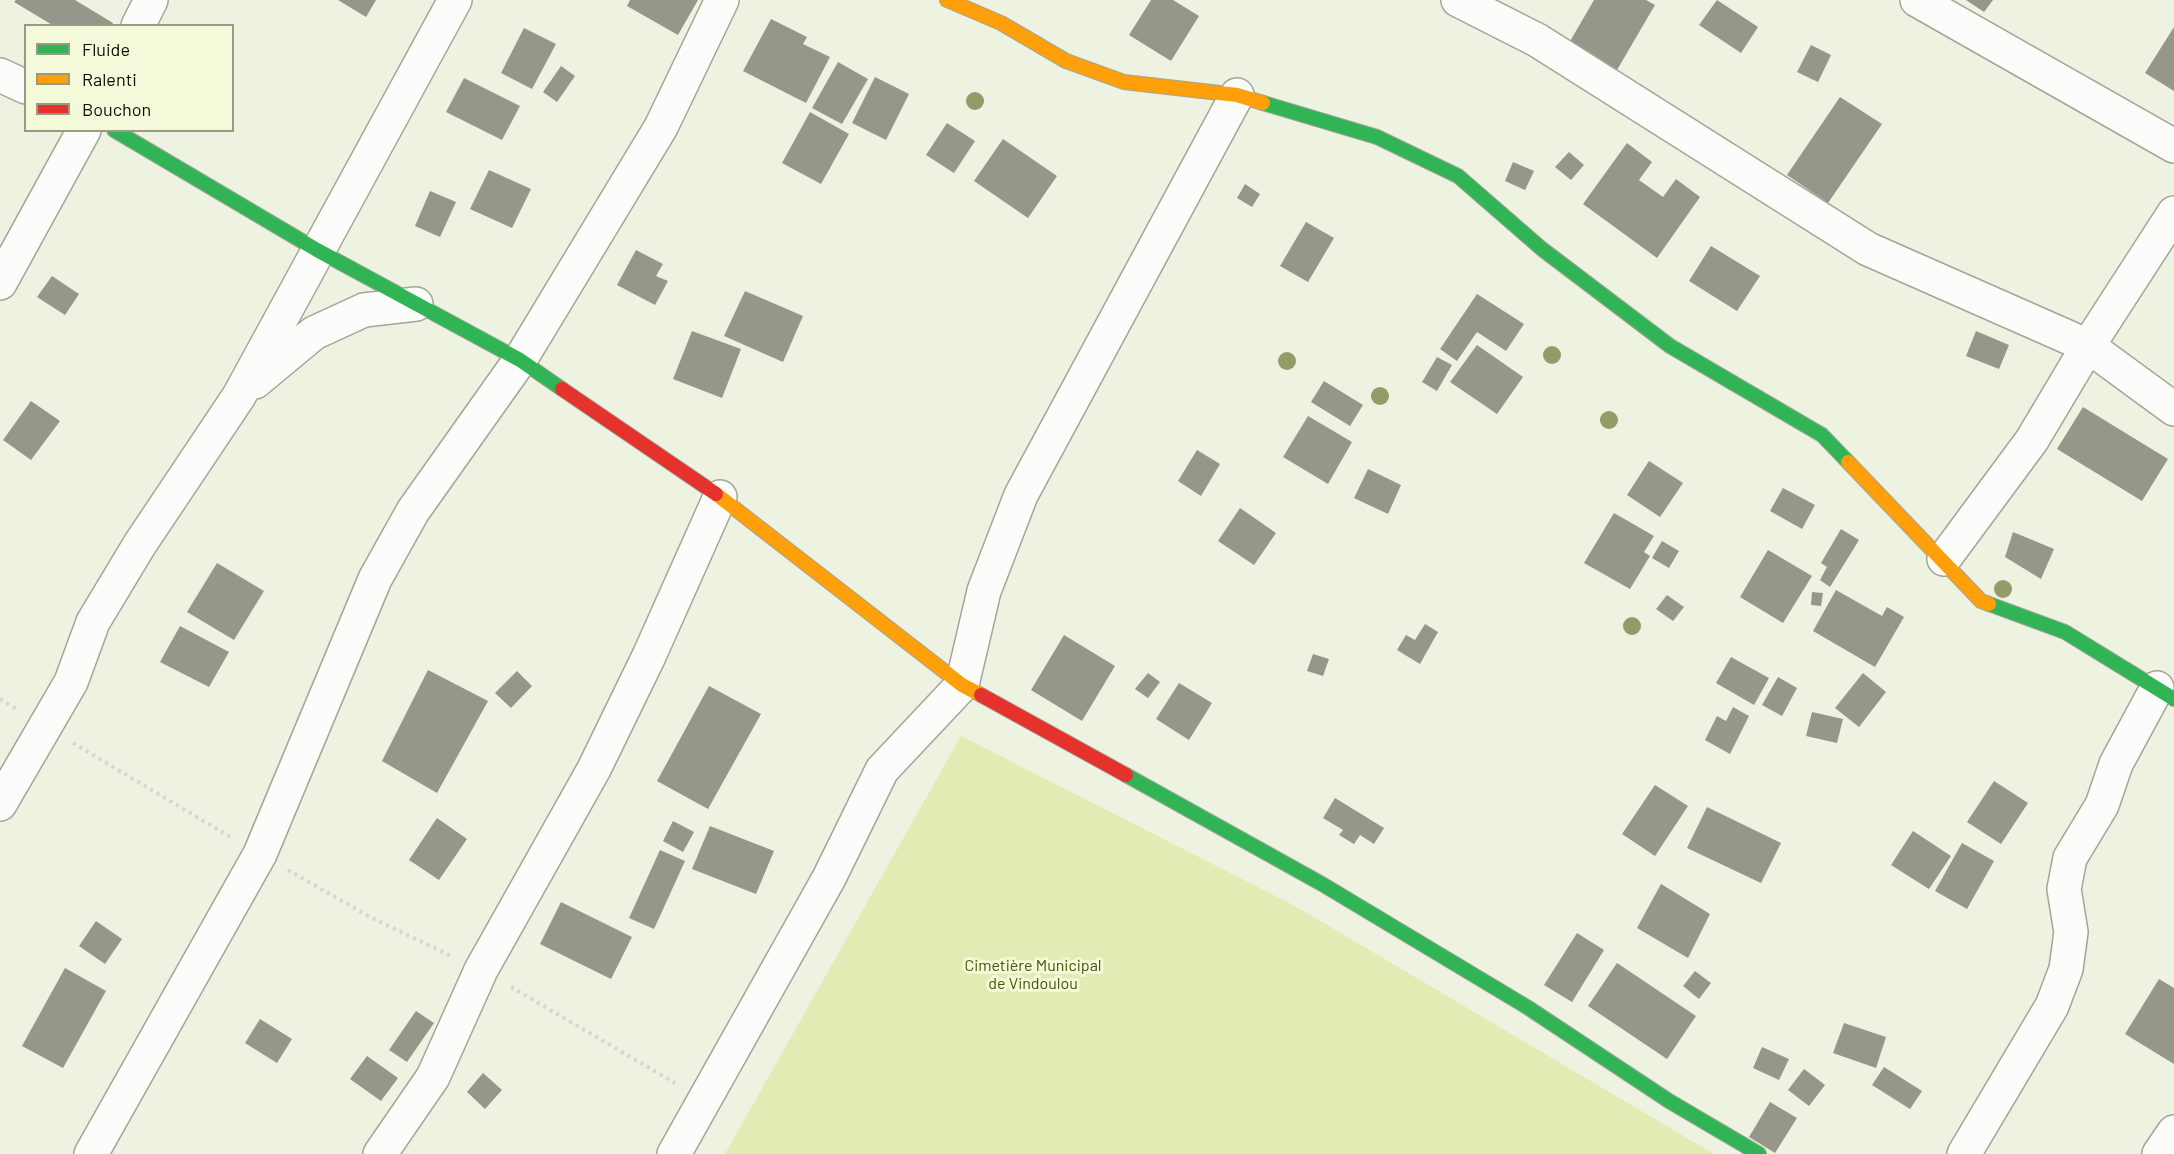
<!DOCTYPE html>
<meta charset="utf-8">
<style>
body{margin:0}
#map{position:relative;width:2174px;height:1154px;overflow:hidden;background:#eef2e0;font-family:Barlow,sans-serif}
canvas{display:block}
.legend{position:absolute;left:24px;top:24px;width:210px;height:108px;box-sizing:border-box;background:#f3f9d9;border:2px solid #979b84;margin:0;padding:8px 10px;list-style:none;font-size:18px;color:#0d0f05}
.legend li{display:flex;align-items:center;gap:12px;height:30px}
.legend b{width:30px;border:2px solid #979b84}
</style>
<div id="map">
<canvas width="2174" height="1154"></canvas>
<ul class="legend">
<li><b style="height:8px;background:#30b455"></b>Fluide</li>
<li><b style="height:8px;background:#ff9f0a"></b>Ralenti</li>
<li><b style="height:8px;background:#e5322d"></b>Bouchon</li>
</ul>
</div>
<script>
const g = document.querySelector('canvas').getContext('2d');
g.lineJoin = 'round';
function fill(path, color) {
  g.fillStyle = color;
  g.fill(path, 'evenodd');
}
function shape(rows) {
  const path = new Path2D();
  for (const r of rows) {
    path.moveTo(r[0], r[1]);
    for (let i = 2; i < r.length; i += 2) path.lineTo(r[i], r[i + 1]);
  }
  return path;
}
function stroke(path, color, width, dash) {
  g.strokeStyle = color;
  g.lineWidth = width;
  g.lineCap = dash ? 'butt' : 'round';
  g.setLineDash(dash || []);
  g.stroke(path);
}
function label(font, color, halo, rows, align = 'center') {
  g.font = font + ' Barlow,sans-serif';
  g.lineWidth = 6;
  g.setLineDash([]);
  g.textBaseline = 'middle';
  g.strokeStyle = halo;
  g.fillStyle = color;
  for (const [text, x, y, turn = 0] of rows) {
    g.save();
    g.translate(x, y);
    g.rotate((+turn || 0) * Math.PI / 180);
    g.textAlign = isNaN(turn) ? turn : align;
    if (halo) g.strokeText(text, 0, 0);
    g.fillText(text, 0, 0);
    g.restore();
  }
}
fill(shape([
 [961,736,1295,906,1714,1154,725,1154]
]), '#e1ebb4');
fill(shape([
 [16,0,75,0,113,23,112,26,54,26,14,2],
 [338,0,376,0,366,17],
 [630,0,698,0,678,35,627,6],
 [1151,0,1173,0,1199,16,1171,61,1129,35],
 [1594,0,1646,0,1655,5,1617,70,1569,43],
 [1717,0,1758,27,1741,53,1699,25],
 [1966,0,1993,0,1984,12],
 [771,19,807,37,803,44,830,57,806,103,743,71],
 [2174,27,2174,91,2145,73],
 [524,28,556,44,532,89,501,73],
 [1811,45,1831,55,1818,82,1797,72],
 [838,62,868,79,842,124,812,108],
 [561,66,575,76,557,102,543,92],
 [875,77,909,94,886,140,852,123],
 [464,78,520,106,502,140,446,112],
 [1840,97,1882,124,1828,203,1787,175],
 [810,112,849,134,821,184,782,163],
 [947,123,975,141,954,173,926,155],
 [1003,139,1057,176,1028,218,974,181],
 [1627,143,1652,162,1639,180,1663,197,1676,179,1700,197,1657,258,1583,204],
 [1569,152,1584,165,1571,180,1555,167],
 [1513,162,1534,171,1525,190,1505,181],
 [489,170,531,189,512,228,470,209],
 [1245,184,1260,194,1252,207,1237,198],
 [430,191,456,202,440,237,415,226],
 [1306,222,1334,238,1308,282,1280,266],
 [1711,246,1760,276,1737,311,1689,281],
 [636,250,663,264,656,276,668,281,655,305,617,285],
 [52,276,79,294,65,315,37,297],
 [745,291,803,316,783,362,724,336],
 [1477,294,1524,324,1506,351,1477,332,1457,361,1440,349],
 [692,331,741,349,722,398,673,379],
 [1976,331,2009,345,1999,369,1966,356],
 [1477,345,1523,377,1497,414,1450,382],
 [1437,357,1452,365,1437,391,1422,382],
 [1324,381,1363,405,1350,426,1311,402],
 [31,401,60,421,31,460,3,440],
 [2083,407,2168,459,2142,501,2057,449],
 [1308,416,1352,442,1328,484,1283,457],
 [1197,450,1220,464,1201,496,1178,481],
 [1649,461,1683,483,1660,517,1627,495],
 [1368,469,1401,485,1388,514,1354,498],
 [1783,488,1815,505,1802,529,1770,511],
 [1240,508,1276,533,1254,565,1218,541],
 [1614,513,1654,536,1644,552,1650,556,1630,589,1584,563],
 [1841,529,1859,540,1830,587,1820,580,1827,567,1821,563],
 [2013,532,2054,549,2041,579,2005,557],
 [1662,541,1679,551,1669,568,1652,558],
 [1768,550,1812,576,1783,623,1740,597],
 [217,563,264,591,234,640,187,612],
 [1836,590,1882,616,1887,607,1904,617,1875,667,1813,631],
 [1812,592,1823,593,1821,606,1811,605],
 [1667,595,1684,607,1673,621,1656,609],
 [1425,624,1438,632,1420,664,1397,650,1406,635,1415,640],
 [180,626,229,652,209,687,160,662],
 [1064,635,1115,666,1082,721,1031,690],
 [1313,654,1329,659,1323,676,1307,671],
 [1731,657,1769,678,1754,705,1716,683],
 [428,670,488,701,437,793,382,761],
 [517,671,532,686,511,708,495,693],
 [1148,673,1160,682,1148,698,1135,689],
 [1863,673,1886,692,1859,727,1835,708],
 [1778,677,1797,688,1782,716,1762,705],
 [1179,683,1212,703,1189,740,1156,719],
 [709,686,761,714,708,809,657,781],
 [1733,707,1749,716,1730,754,1705,740,1717,716,1726,721],
 [1812,712,1843,719,1837,743,1806,736],
 [1994,781,2028,803,2001,844,1967,822],
 [1655,785,1688,806,1655,856,1622,834],
 [1335,798,1384,828,1374,844,1360,835,1354,844,1339,835,1343,830,1323,818],
 [1707,807,1781,843,1761,883,1687,848],
 [437,818,467,839,439,880,409,860],
 [673,821,694,832,683,852,663,841],
 [710,826,774,851,756,894,692,869],
 [1913,831,1951,856,1929,889,1891,865],
 [1962,843,1994,861,1967,909,1935,891],
 [660,850,685,861,654,929,629,918],
 [1661,884,1710,914,1688,958,1637,928],
 [561,902,632,937,611,979,540,944],
 [96,921,122,939,105,964,79,946],
 [1577,933,1604,950,1572,1002,1544,985],
 [1617,963,1696,1016,1667,1059,1588,1006],
 [65,968,106,991,63,1068,22,1046],
 [1695,971,1711,983,1699,999,1683,986],
 [2159,979,2174,988,2174,1064,2125,1034],
 [416,1011,434,1023,407,1062,389,1050],
 [260,1019,292,1039,277,1063,245,1043],
 [1844,1023,1886,1037,1876,1068,1833,1053],
 [1762,1047,1789,1059,1779,1080,1753,1068],
 [367,1056,398,1078,381,1101,350,1079],
 [1884,1067,1922,1091,1910,1109,1872,1085],
 [1804,1069,1825,1085,1809,1106,1788,1090],
 [483,1073,502,1090,485,1109,467,1092],
 [1770,1102,1797,1118,1775,1153,1749,1137]
]), '#949789');
const street = shape([
 [1458,0,1537,40,1868,249,2088,346,2174,409],
 [1917,0,2174,146],
 [138,26,151,0],
 [0,75,26,87],
 [0,283,84,130],
 [255,382,314,333,364,310,416,304],
 [1944,559,2032,440,2088,346,2174,213],
 [0,804,71,682,93,622,140,544,239,396,455,0],
 [91,1154,260,854,375,579,413,511,520,360,661,127,722,0],
 [380,1154,433,1077,481,970,594,769,649,656,720,497],
 [674,1154,829,878,882,770,962,685,984,591,1021,495,1237,95],
 [1964,1154,2052,1006,2066,969,2071,932,2064,889,2070,858,2102,805,2116,764,2157,688],
 [2159,1154,2174,1132]
]);
const fast = shape([
 [1263,103,1377,137,1458,176,1542,249,1670,346,1822,435,1848,462],
 [114,130,317,250,520,360,562,389],
 [1989,604,2065,632,2174,699],
 [1126,775,1322,884,1527,1007,1669,1101,1759,1154]
]);
const slow = shape([
 [947,0,1001,23,1066,61,1124,82,1237,95,1263,103],
 [1848,462,1981,601,1989,604],
 [716,494,962,685,981,695]
]);
const jam = shape([
 [562,389,716,494],
 [981,695,1126,775]
]);
stroke(street, '#a2a597', 36);
stroke(fast, '#a2a597', 16);
stroke(slow, '#a2a597', 16);
stroke(jam, '#a2a597', 16);
stroke(shape([
 [0,699,18,710],
 [73,743,232,838],
 [288,870,370,917,451,956],
 [511,987,675,1083]
]), '#d5d6d1', 4, [3, 4.5]);
stroke(street, '#fcfdfa', 33);
stroke(fast, '#30b455', 14);
stroke(slow, '#ff9f0a', 14);
stroke(jam, '#e5322d', 14);
g.fillStyle = '#949b69';
for (const [x, y] of [
 [975,101],
 [1552,355],
 [1287,361],
 [1380,396],
 [1609,420],
 [2003,589],
 [1632,626]
]) {
  g.beginPath();
  g.arc(x, y, 9, 0, 2 * Math.PI);
  g.fill();
}
label('16px', '#4b5307', '#f3f9d9', [
 ["Cimetière Municipal",1033,966],
 ["de Vindoulou",1033,984]
]);
</script>
